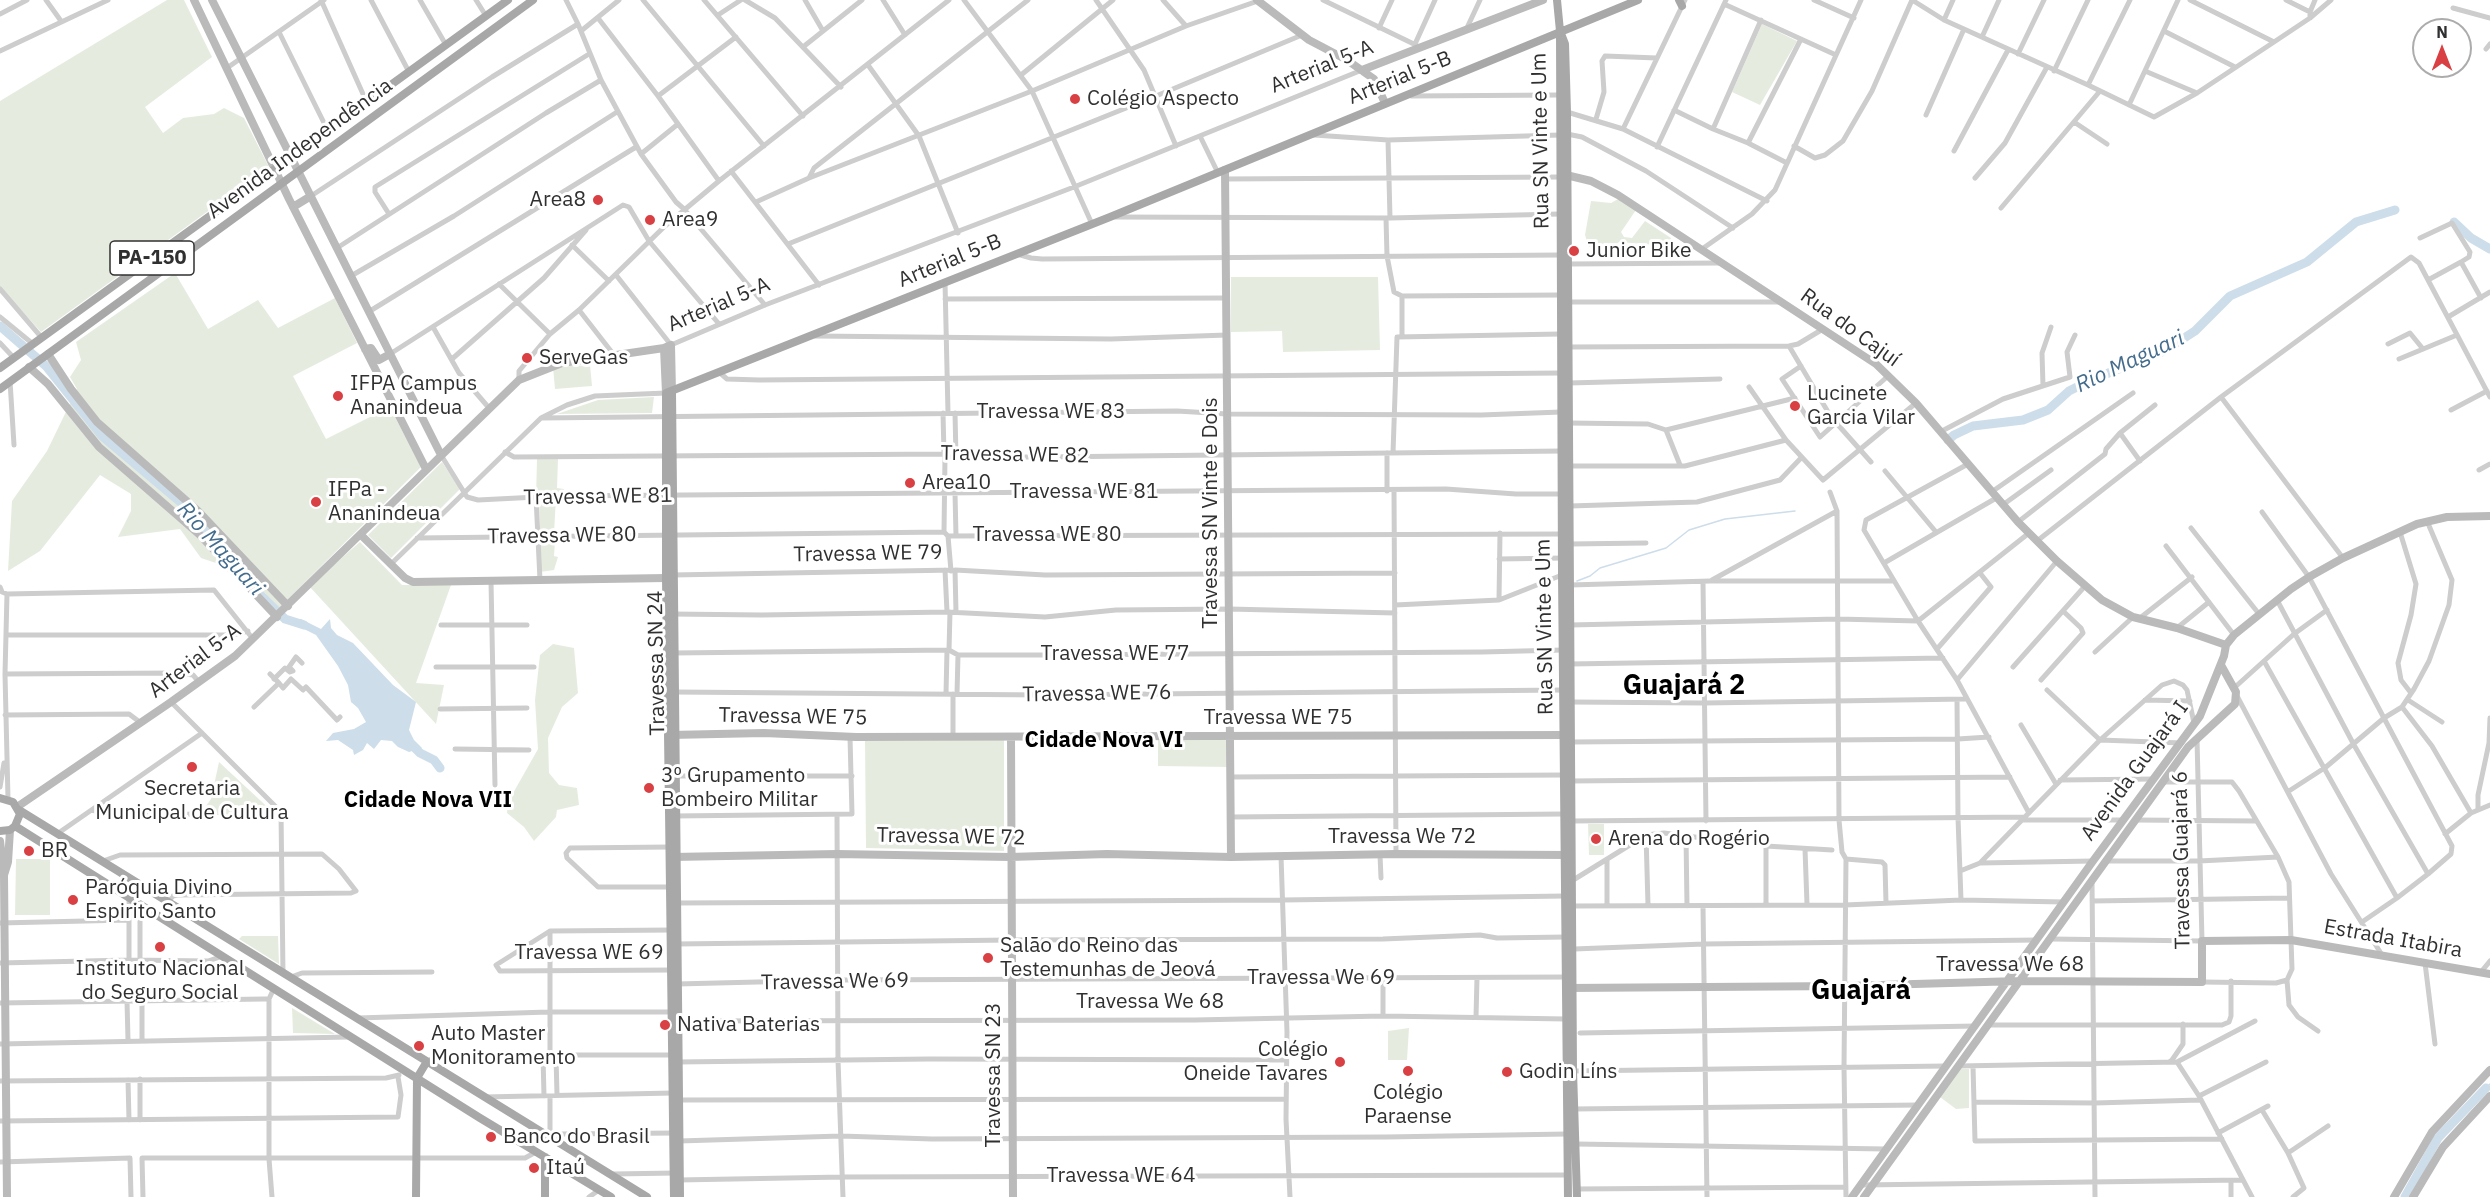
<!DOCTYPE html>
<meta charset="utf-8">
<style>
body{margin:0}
#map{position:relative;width:2490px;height:1197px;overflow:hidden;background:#fff;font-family:"IBM Plex Sans",sans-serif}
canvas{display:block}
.north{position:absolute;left:2412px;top:18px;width:60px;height:60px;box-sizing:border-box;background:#fff;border:2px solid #acacac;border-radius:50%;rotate:0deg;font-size:16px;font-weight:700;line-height:24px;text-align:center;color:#303030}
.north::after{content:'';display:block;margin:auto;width:21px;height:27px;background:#d84043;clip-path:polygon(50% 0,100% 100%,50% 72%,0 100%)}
</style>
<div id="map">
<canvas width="2490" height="1197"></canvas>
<div class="north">N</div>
</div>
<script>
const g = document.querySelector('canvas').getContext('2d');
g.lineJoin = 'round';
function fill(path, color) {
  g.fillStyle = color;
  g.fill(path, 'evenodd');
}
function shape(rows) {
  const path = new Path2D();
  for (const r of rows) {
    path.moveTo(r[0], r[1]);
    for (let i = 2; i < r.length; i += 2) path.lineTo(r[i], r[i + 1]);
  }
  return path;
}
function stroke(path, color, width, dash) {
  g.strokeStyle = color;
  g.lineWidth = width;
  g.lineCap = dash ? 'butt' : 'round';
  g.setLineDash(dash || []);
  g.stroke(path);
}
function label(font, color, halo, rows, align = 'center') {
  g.font = font + ' "IBM Plex Sans",sans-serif';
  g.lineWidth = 6;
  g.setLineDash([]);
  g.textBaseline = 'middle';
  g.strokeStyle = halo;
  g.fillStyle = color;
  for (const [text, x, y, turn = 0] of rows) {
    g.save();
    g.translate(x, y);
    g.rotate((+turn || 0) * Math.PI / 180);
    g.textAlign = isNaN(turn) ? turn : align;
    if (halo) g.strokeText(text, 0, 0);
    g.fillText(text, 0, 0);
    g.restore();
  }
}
fill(shape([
 [167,0,184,0,212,57,145,107,163,133,183,118,214,114,224,108,244,118,269,167,41,332,0,287,0,101],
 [1762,24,1797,41,1760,105,1732,92],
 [1620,198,1636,210,1621,232,1624,237,1632,238,1645,221,1671,238,1669,246,1619,242,1615,245,1589,247,1585,235,1591,201,1611,203],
 [175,273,208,329,258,300,278,328,335,298,357,343,293,376,326,439,390,407,421,467,274,613,219,564,201,558,180,529,118,537,131,511,131,494,100,475,40,551,8,571,12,501,47,451,77,389,70,377,81,360,76,342],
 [1231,277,1378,277,1380,350,1283,352,1282,331,1231,332],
 [590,365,592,386,555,389,553,367],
 [654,397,652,413,557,414,598,400],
 [537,459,558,459,557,488,564,489,565,495,536,497],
 [442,462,460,489,391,558,368,535],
 [556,498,554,533,540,533,539,500],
 [555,541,554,556,558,557,554,570,540,572,540,542],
 [360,542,402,585,451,585,416,683,444,685,436,724,309,586],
 [553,644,574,648,578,693,562,707,548,738,549,773,559,785,577,788,579,805,557,810,556,817,534,841,524,827,507,813,508,802,538,749,535,700,540,655],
 [1158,739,1228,739,1228,767,1158,766],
 [1004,740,1004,851,866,848,865,741],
 [219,762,276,815,202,815,206,812,206,806,211,799],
 [1588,824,1604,824,1604,855,1589,855],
 [16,859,50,859,50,915,15,915],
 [242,936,278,936,279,964,239,939],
 [292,1008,335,1034,293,1033],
 [1409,1028,1407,1060,1388,1060,1388,1031],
 [1960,1069,1969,1069,1969,1108,1956,1109,1940,1097]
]), '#e5ecdf');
fill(shape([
 [296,619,301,619,321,629,330,619,331,628,337,635,353,643,393,685,416,702,409,730,414,740,422,748,409,752,398,747,392,741,381,740,374,749,367,743,363,750,354,755,353,750,338,740,326,741,333,733,354,729,366,722,358,708,351,702,348,685,338,666,316,635,296,625,293,622]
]), '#cdddea');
stroke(shape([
 [1577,581,1590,576,1600,568,1666,548,1689,530,1725,519,1795,511],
 [2486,1088,2490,1084]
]), '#cdddea', 1.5);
stroke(shape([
 [2454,222,2471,238,2490,249],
 [0,326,46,366,102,436,184,505,230,562],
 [1948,440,1954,435,1973,426,2023,420,2048,410,2069,391,2091,380,2164,351,2195,331,2230,296,2307,262,2356,222,2395,210],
 [249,584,285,619,304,625],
 [408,741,420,753,434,760,440,768],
 [2405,1197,2438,1138,2486,1088]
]), '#cdddea', 9);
stroke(shape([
 [46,0,61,21],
 [321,0,367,103],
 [371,0,409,72],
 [420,0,446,45],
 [476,0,486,16],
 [566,0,578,24,601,80,641,154,676,202,684,209,765,305],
 [643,0,764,146],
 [704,0,803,116],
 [745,0,775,18,841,87],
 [805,0,823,31],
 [883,0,905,35],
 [964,0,1032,91,1092,224],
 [1096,0,1144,70,1176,146],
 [1163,0,1186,26],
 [1323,0,1420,47],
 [1814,0,1854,18],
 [1912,0,1944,20,2088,85,2154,117,2197,93,2274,42,2310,18,2331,0],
 [2190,0,2274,42],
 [2286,0,2310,12,2310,18],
 [1724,4,1836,55],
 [2453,8,2490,18],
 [2310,12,2315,0],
 [0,14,27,0],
 [718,15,741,0],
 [598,18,658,96,719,181],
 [1944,20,1953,0],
 [1379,28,1392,0],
 [1466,30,1480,0],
 [581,31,619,0],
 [2164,31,2235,67],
 [279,32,328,131],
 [1982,37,1999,0],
 [1415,44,1435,0],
 [803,47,862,0],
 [2486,49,2490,44],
 [0,51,108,0],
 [2018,54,2044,0],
 [868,65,919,136,958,233],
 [227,68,324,0],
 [2054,71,2088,0],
 [2145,71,2197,93],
 [1021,75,1113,0],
 [2088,85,2130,0],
 [658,96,736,37],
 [1411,96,1559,95],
 [2129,105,2178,0],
 [1674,110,1713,129,1748,143,1787,163],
 [1567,112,1623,129,1767,201],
 [1926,115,1964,29],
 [1596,119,1604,92,1602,61,1605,56,1657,58],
 [2074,122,2107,144],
 [1623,129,1685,0],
 [1713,129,1761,20],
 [1567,134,1582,137,1646,171,1733,228],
 [1314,135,1388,140,1560,135],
 [1200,136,1218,173],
 [1388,140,1390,218],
 [1748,143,1801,39],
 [1794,146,1815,158,1825,155,1843,141,1872,91,1912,0],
 [1657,147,1726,0],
 [1954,151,2008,50],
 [641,154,678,124],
 [731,171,819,285],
 [809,178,814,168,1028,0],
 [1975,178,2005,143,2047,67],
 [1225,179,1560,177],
 [311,196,492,77,578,24],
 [756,202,809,178,1032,91,1186,26,1258,1],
 [2001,208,2100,91],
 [389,214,375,192,375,187,589,54],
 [1115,217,1390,218,1560,214],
 [1386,218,1387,256,1394,292,1402,296],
 [2420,238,2452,223,2470,252,2469,257,2461,262,2428,280],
 [788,244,1156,96,1302,35],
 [572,245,609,281],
 [337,248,546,113,601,80],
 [1702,249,1752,214,1775,190,1861,0],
 [1017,254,1031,258,1042,259,1561,255],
 [2461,262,2481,298],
 [1567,264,1722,263],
 [616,275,671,345,765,305,1074,187,1362,70],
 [351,276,454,216,617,112],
 [945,282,948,413],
 [499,284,550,334],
 [0,289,42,338],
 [1402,296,1561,295],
 [1402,296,1402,336],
 [945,299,1227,298],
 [1567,302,1782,302],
 [579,310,614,355],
 [370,311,636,147],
 [0,317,33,344],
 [2448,317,2490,292],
 [433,327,459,373,489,408],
 [815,336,1111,339,1227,335],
 [0,343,14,358],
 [2388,344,2410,333,2423,349],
 [1789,346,1831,417,1871,462],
 [1568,347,1789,346,1798,344,1823,329],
 [390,354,623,205,629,207,649,241,719,324],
 [452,359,544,278,586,230],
 [2399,359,2457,335],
 [1801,366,1782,379,1820,437,1888,376],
 [720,373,727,379,759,380,1561,373],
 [519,380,519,371,550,334,579,310,665,226,719,181,949,0],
 [10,381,14,445],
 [1569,383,1720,379],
 [2043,386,2042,353,2051,327],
 [1749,387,1786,440,1823,480,1916,403],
 [2221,397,2343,558],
 [2451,410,2487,391],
 [943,413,944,454],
 [955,413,956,457],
 [541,418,1177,411,1227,414,1481,415,1561,412],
 [1568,423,1648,424,1666,430,1795,398],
 [1666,430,1680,465],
 [1940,432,2003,399,2070,377,2067,352,2075,335],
 [2120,433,2140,461],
 [505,452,514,457,944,454,945,457,1045,457,1562,451],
 [1387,453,1387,491],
 [1393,453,1397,337,1560,334],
 [441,455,467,497,478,500,557,496,1446,489,1516,494,1562,494],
 [1968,464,1866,520,1864,530,1918,621,1957,680,2029,813],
 [1569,466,1685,466,1786,440],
 [2479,470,2490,464],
 [1885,471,1936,532],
 [1394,491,1396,854],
 [1993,491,2133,393],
 [1830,492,1837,511,1839,820,1842,852,1846,859,1844,1067,1846,1197],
 [955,493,956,536],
 [536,497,540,580],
 [2004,504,2051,470],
 [1570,506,1697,502,1780,480,1801,458],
 [2262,512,2309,577,2452,846,2451,854,2428,874,2397,898,2362,922],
 [2018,522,2105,454,2106,449,2120,433,2155,405],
 [2191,528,2259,614],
 [944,532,945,457],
 [2400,532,2416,584,2411,615,2398,663,2401,680,2411,693],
 [948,536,951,571],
 [417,538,944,532,948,536,1563,534],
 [2037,541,2221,397,2411,257,2419,263,2490,397],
 [1570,544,1646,543],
 [2166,546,2234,635],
 [1499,559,1564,558],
 [1884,563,1998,497],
 [390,565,541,418,567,405,595,396,666,393],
 [945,570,947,612],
 [955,570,956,612],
 [672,575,955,570,1045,575,1395,573],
 [1712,580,1837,511],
 [491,581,495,785],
 [1703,582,1706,821],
 [1570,585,1710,581,1894,581],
 [0,587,2,592,7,594],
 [7,594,214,590,253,639],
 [7,594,5,674,8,799],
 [1499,600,1500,533],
 [2277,600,2354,745,2428,874],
 [1395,605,1499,600,1562,575],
 [671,614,762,615,947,612,1045,617,1116,610,1229,609,1395,613],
 [2140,618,2192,577],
 [441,625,527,625],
 [1570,625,1838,619,1918,621,2029,533],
 [2177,628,2209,602],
 [6,635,232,635,248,631],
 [1937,649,1991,587,1980,573],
 [949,650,950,612],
 [2095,652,2133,617],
 [673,653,949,650,958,655,1046,655,1482,652,1563,650],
 [2264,661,2397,898],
 [1570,664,1943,658],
 [436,667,534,667],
 [2013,667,2085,586],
 [5,674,178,673,193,675,199,682],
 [274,679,285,668,290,672,293,671,289,667,296,657,302,663],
 [1957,680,2057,561],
 [2041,680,2083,633,2081,628,2063,611],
 [279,683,283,688,291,679,303,690,306,687,337,720,340,717],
 [2234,688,2294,634,2327,610],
 [2047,690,2100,740],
 [674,692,1046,695,1563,690],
 [946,694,947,650],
 [953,694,953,737],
 [957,694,958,655],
 [2237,696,2331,874,2382,955],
 [1957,700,1958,818,1961,900],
 [2145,700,2190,701],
 [2408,700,2442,722],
 [171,702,281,812,283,974],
 [1571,702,1704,703,1965,699],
 [254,707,279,683,270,674],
 [2402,707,2432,746,2471,813],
 [440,709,527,708],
 [5,715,129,714,141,723],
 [2021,725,2056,784],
 [2100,740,2182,743],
 [1571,742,1958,739,1989,737],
 [455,749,529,750],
 [674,776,852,776],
 [1231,777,1563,775],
 [2060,780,2154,779],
 [1571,781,2010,777],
 [2164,782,2232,782,2239,791,2278,857,2289,882,2292,969,2287,980,2289,1005,2298,1017,2318,1031],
 [0,787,4,763],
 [2289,791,2326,767,2384,718,2402,707,2414,689,2429,661,2449,605,2452,580,2427,521],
 [2478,808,2478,795,2489,743,2490,718],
 [92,810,108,816,197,814],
 [837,815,838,1060,843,1197],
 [674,816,852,814,850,737],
 [1231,817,1564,814],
 [2021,820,2124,820],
 [2135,820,2256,821],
 [1572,821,2024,817],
 [57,834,202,733],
 [2445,834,2471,813,2490,805],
 [1646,835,1648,905],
 [1686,836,1687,906],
 [670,847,570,848,566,853,567,858,598,887,670,887],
 [1805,849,1807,904],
 [1380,855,1381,878],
 [1281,856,1287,1032,1286,1119,1290,1197],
 [1846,859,1882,862,1885,865,1886,903],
 [103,861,120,855,322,854,339,869,356,891,351,893,177,895,173,896,168,902],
 [2106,861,2199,861,2278,857],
 [1980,863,2093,861],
 [1960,871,1980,863,2100,740,2162,685,2174,681,2183,685,2187,690,2194,723],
 [1570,882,1646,835,1664,833,1725,841],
 [2092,882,2095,1197],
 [129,897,129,960],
 [2092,901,2289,898],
 [677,903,1283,900,1565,896],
 [140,904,140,960],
 [1766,904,1766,846,1832,850],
 [1573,906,1845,905,1961,900,2064,902],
 [1607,906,1607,859],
 [1703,906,1707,1197],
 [0,923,128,920],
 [673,930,550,931,496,965,500,971,674,970],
 [2051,939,2202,941,2197,739],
 [676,944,1011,940,1383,939,1480,935,1497,938,1566,937],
 [1574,949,1704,944,2037,940],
 [0,963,129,960,208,961,223,956],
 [2425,963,2435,1044],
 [2481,972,2490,961],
 [291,977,302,973,432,972],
 [2202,982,2276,983,2287,980],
 [677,984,838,980,1567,977],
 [269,999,269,1159,272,1197],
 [127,1001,128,1040],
 [142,1001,142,1040],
 [0,1003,264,999,269,999,274,988],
 [1383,1016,1383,979],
 [1476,1017,1477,978],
 [358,1018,549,1012,673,1012],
 [677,1021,1195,1020,1383,1016,1566,1019],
 [1989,1025,2222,1025,2229,1022,2231,1016,2231,981],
 [1580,1033,1976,1026],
 [0,1044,349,1037],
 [543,1056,544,1096],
 [550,1056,550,931],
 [556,1056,557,1095],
 [427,1062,434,1057,446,1055,674,1055],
 [677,1062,929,1059,1286,1060],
 [2169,1062,2172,1060,2183,1044,2183,1024],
 [2177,1062,2199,1096,2252,1197],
 [1959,1066,2177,1062,2255,1021],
 [1973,1066,1975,1141,2222,1139],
 [1573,1071,1945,1066],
 [140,1079,140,1120],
 [128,1080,129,1120],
 [0,1081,386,1078,399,1075],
 [550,1096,550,1138],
 [2199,1096,2266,1062],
 [484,1097,673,1093],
 [678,1100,1286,1099],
 [1974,1102,2095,1103,2200,1100],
 [1574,1109,1918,1105],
 [2262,1110,2288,1153,2304,1188,2293,1197],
 [0,1121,398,1117,401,1095,398,1077],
 [2218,1133,2268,1106],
 [554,1140,561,1134,676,1133],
 [679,1141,841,1136,932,1139,1386,1137,1567,1134],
 [1576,1144,1885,1149],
 [2288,1153,2328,1126],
 [0,1162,130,1158,131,1197],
 [613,1174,676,1173],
 [678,1180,843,1177,1568,1175],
 [2231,1181,2231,1197],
 [1861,1185,2242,1180],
 [1577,1189,1846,1187],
 [143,1197,142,1158,525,1158,536,1152],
 [589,1197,599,1190]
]), '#cdcdcd', 5);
stroke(shape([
 [194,0,289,199,426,469],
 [212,0,441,455],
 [1257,0,1309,40,1347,60,1374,79,1385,103],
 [1362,70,1543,0],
 [1225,170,1231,857],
 [1566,175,1591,181,1618,195,1876,364,1916,403,2018,522,2057,561,2102,600,2133,617,2177,628,2226,645],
 [293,207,311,196],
 [664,348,666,393],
 [365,349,371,348,379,360,390,354],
 [48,354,71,389,97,422,198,511,288,606],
 [29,367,48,384,99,447,200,535,277,617],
 [361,535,405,578,413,582,666,578],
 [670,735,764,733,856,737,1564,735],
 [1011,737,1013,1197],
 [17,807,171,702,235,656,519,380,562,363,664,348,671,345,672,392],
 [0,841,4,875,7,1197],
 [672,857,837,854,1010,857,1107,854,1231,857,1396,854,1568,855],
 [4,875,8,862,10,830],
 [1568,988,1845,986,2019,981,2202,982,2202,941,2291,940,2490,974],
 [1852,1197,2093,861,2200,716,2224,656,2226,645,2234,635,2291,589,2309,577,2343,558,2417,524,2447,517,2490,516],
 [1864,1197,2188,747,2235,704,2236,692,2221,665],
 [2394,1197,2432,1132,2490,1070],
 [2413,1197,2443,1147,2490,1096]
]), '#bababa', 8);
stroke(shape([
 [1557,0,1560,31,1565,44,1567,112,1573,1071,1577,1197],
 [1679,0,1682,6],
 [1560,34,1562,575,1568,1197],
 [0,368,508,0],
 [0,389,533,0],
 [672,392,680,1197],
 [0,798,13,802,20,814,15,826,10,830,0,831],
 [19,810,647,1197],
 [15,826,480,1118,611,1197],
 [545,1157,545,1197],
 [416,1197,417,1078,426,1063],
 [674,1197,666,578,666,393,1110,217,1638,0]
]), '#a8a8a8', 8);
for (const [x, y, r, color] of [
 [1075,99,6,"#d84043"],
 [598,200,6,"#d84043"],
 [650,220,6,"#d84043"],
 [1574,251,6,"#d84043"],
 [527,358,6,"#d84043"],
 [338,396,6,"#d84043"],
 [1795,406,6,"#d84043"],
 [910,483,6,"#d84043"],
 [316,502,6,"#d84043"],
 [192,767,6,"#d84043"],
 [649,788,6,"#d84043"],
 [1596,839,6,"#d84043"],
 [29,851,6,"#d84043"],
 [73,900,6,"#d84043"],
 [160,947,6,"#d84043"],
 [988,958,6,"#d84043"],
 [665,1025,6,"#d84043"],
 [419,1046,6,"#d84043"],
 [1340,1062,6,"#d84043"],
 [1408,1071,6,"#d84043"],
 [1507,1072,6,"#d84043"],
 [491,1137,6,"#d84043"],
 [534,1168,6,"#d84043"]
]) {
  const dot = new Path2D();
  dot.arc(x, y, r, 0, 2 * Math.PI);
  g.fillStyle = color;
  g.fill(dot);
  stroke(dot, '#fff', 2);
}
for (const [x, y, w] of [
 [152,258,84]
]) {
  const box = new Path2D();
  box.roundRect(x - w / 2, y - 17, w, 34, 4.5);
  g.fillStyle = '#fff';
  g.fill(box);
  stroke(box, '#303030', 1.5);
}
label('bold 20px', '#303030', null, [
 ["PA-150",152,258]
]);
label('21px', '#303030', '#fff', [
 ["Arterial 5-A",1322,67,-22],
 ["Arterial 5-B",1400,78,-22],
 ["Rua SN Vinte e Um",1541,141,-91],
 ["Avenida Independência",300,149,-36],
 ["Arterial 5-B",950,261,-22],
 ["Arterial 5-A",719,305,-23],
 ["Rua do Cajuí",1850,328,36],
 ["Travessa WE 83",1051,412],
 ["Travessa WE 82",1015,455,1],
 ["Travessa WE 81",1084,492],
 ["Travessa WE 81",598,497,-1],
 ["Travessa SN Vinte e Dois",1211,513,-90],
 ["Travessa WE 80",1047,535],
 ["Travessa WE 80",562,536,-1],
 ["Travessa WE 79",868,554,-1],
 ["Rua SN Vinte e Um",1545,627,-91],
 ["Travessa WE 77",1115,654],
 ["Arterial 5-A",195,661,-37],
 ["Travessa SN 24",657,663,-91],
 ["Travessa WE 76",1097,694,-1],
 ["Travessa WE 75",793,717,1],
 ["Travessa WE 75",1278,718],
 ["Avenida Guajará I",2135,771,-54],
 ["Travessa WE 72",951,837,1],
 ["Travessa We 72",1402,837],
 ["Travessa Guajará 6",2182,860,-91],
 ["Estrada Itabira",2393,939,10],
 ["Travessa WE 69",589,953],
 ["Travessa We 68",2010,965],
 ["Travessa We 69",1321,978],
 ["Travessa We 69",835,982,-1],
 ["Travessa We 68",1150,1002],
 ["Travessa SN 23",994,1075,-90],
 ["Travessa WE 64",1121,1176]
]);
label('21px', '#303030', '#fff', [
 ["Colégio Aspecto",1087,99],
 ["Area8",586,200,"right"],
 ["Area9",662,220],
 ["Junior Bike",1586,251],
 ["ServeGas",539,358],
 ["IFPA Campus",350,384],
 ["Ananindeua",350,408],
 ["Lucinete",1807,394],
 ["Garcia Vilar",1807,418],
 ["Area10",922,483],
 ["IFPa -",328,490],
 ["Ananindeua",328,514],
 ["3º Grupamento",661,776],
 ["Bombeiro Militar",661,800],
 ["Secretaria",192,789,"center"],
 ["Municipal de Cultura",192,813,"center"],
 ["Arena do Rogério",1608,839],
 ["BR",41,851],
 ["Paróquia Divino",85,888],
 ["Espirito Santo",85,912],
 ["Salão do Reino das",1000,946],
 ["Testemunhas de Jeová",1000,970],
 ["Instituto Nacional",160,969,"center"],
 ["do Seguro Social",160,993,"center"],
 ["Nativa Baterias",677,1025],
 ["Auto Master",431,1034],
 ["Monitoramento",431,1058],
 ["Colégio",1328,1050,"right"],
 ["Oneide Tavares",1328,1074,"right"],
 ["Godin Líns",1519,1072],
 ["Colégio",1408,1093,"center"],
 ["Paraense",1408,1117,"center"],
 ["Banco do Brasil",503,1137],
 ["Itaú",546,1168]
], 'left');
label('italic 22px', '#436c8d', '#fff', [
 ["Rio Maguari",2130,362,-25],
 ["Rio Maguari",220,549,48]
]);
label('bold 22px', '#000', '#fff', [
 ["Cidade Nova VI",1104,741],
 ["Cidade Nova VII",428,801]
]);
label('bold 27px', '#000', '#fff', [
 ["Guajará 2",1684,686],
 ["Guajará",1861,991]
]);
</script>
